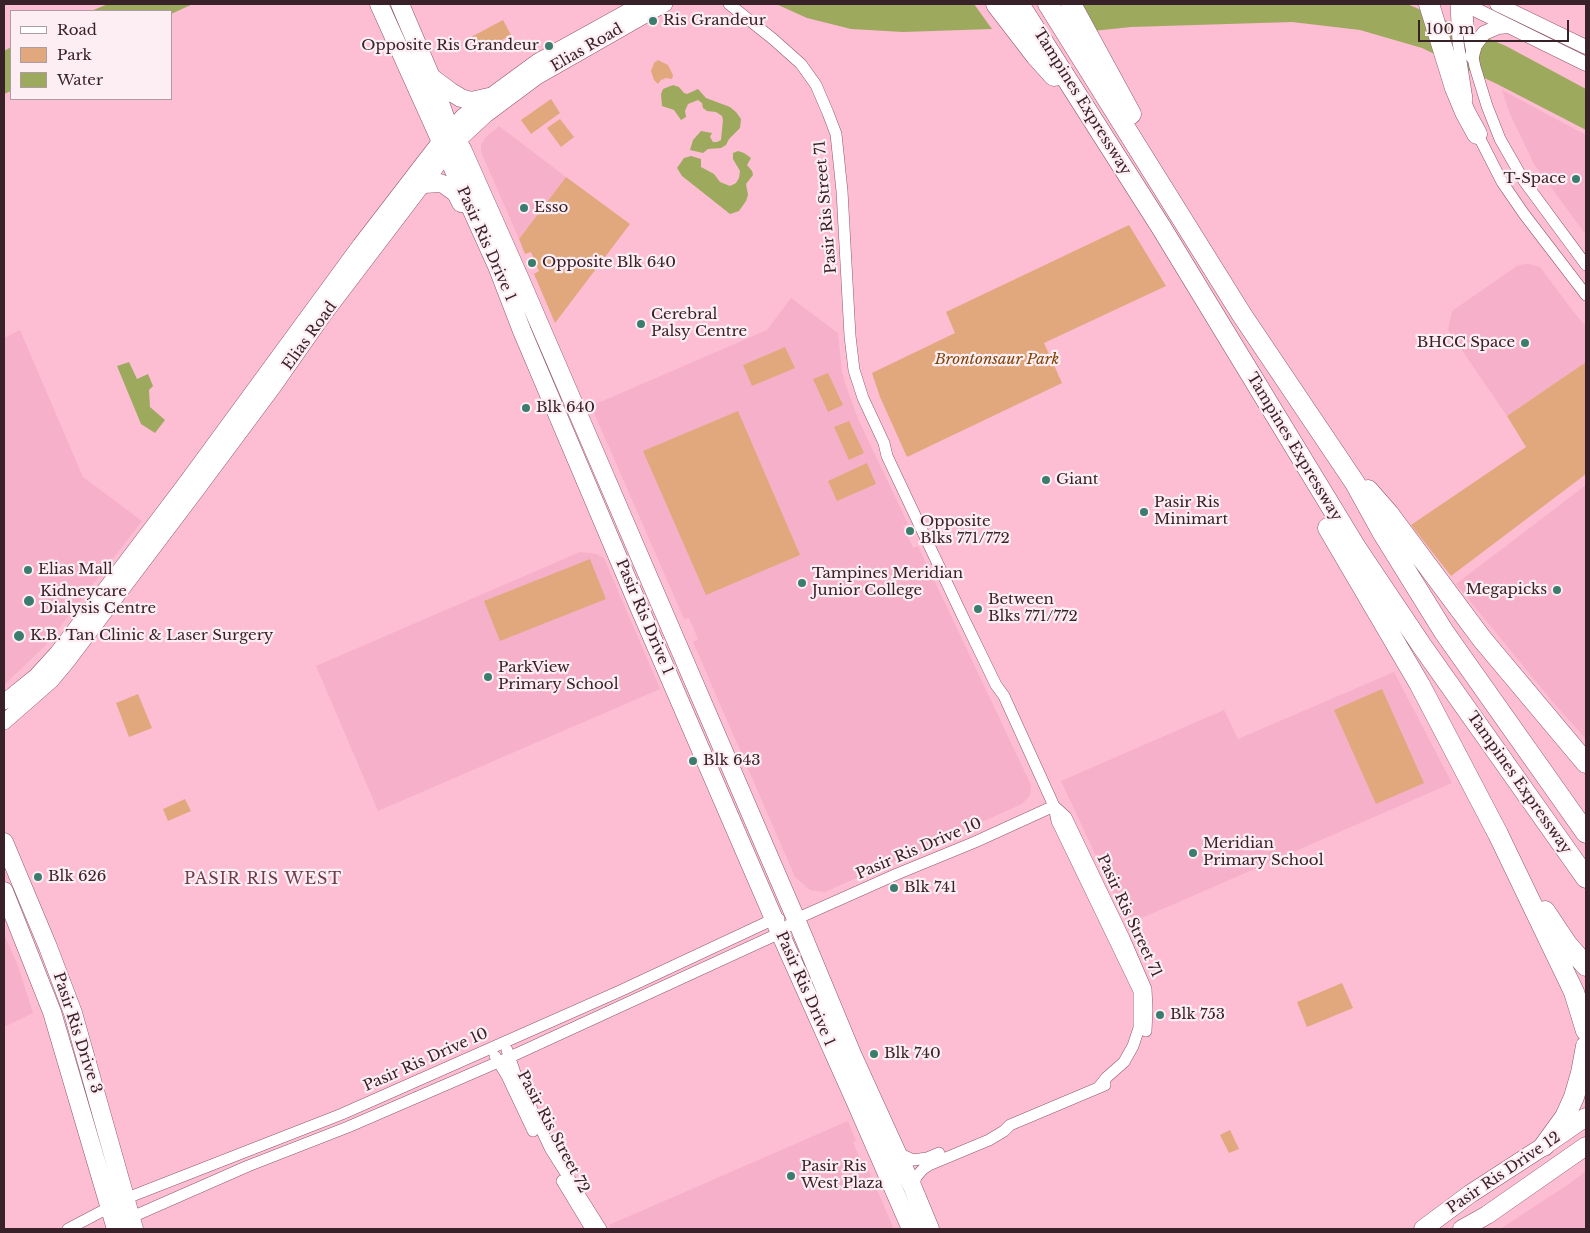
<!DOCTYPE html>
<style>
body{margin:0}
#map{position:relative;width:1590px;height:1233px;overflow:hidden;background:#fdbdd2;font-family:"Libre Baskerville",serif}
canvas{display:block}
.frame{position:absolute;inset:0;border:5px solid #39212a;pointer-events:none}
.legend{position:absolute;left:10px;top:10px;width:162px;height:90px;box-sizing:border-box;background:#fceef2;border:1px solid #ae9ca2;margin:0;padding:6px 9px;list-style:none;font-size:15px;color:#39212a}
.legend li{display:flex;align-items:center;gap:10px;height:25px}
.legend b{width:25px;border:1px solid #ae9ca2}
.scale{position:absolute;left:1418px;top:20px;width:151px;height:22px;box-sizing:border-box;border:2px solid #39212a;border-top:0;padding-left:6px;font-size:15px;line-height:18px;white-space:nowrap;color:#39212a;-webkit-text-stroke:4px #fceef2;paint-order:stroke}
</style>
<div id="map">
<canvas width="1590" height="1233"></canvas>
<div class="frame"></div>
<ul class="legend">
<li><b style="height:6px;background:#fff"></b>Road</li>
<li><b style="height:14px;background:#e2a87d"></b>Park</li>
<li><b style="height:14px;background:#9daa5e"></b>Water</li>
</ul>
<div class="scale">100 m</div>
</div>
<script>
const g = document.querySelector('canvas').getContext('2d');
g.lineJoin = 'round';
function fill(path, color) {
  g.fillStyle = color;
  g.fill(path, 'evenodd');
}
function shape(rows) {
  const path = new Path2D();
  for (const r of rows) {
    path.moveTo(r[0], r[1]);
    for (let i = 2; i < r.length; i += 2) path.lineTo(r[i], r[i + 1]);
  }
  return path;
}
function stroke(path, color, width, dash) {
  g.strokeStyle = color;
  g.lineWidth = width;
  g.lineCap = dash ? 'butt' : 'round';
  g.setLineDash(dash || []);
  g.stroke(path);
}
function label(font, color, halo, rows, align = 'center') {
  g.font = font + ' "Libre Baskerville",serif';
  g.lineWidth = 4.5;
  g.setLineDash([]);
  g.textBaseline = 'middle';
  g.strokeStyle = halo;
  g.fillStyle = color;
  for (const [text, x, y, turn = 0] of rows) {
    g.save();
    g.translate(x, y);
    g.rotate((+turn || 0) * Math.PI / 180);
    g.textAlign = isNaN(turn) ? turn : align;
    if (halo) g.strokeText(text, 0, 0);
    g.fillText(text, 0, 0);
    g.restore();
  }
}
fill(shape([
 [1502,90,1586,135,1586,235,1534,164,1509,112],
 [499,126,566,177,519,239,481,152,481,145,485,138],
 [1524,264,1529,264,1540,267,1576,315,1586,326,1586,362,1507,416,1448,330,1452,311,1517,266],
 [791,298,838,333,842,372,847,389,859,421,908,524,903,526,913,548,918,546,1031,785,1030,795,1022,804,825,892,810,890,795,877,693,642,698,639,689,618,684,619,591,406,767,330],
 [20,330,83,477,142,521,45,646,4,685,4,338],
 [1586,485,1586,739,1552,701,1456,584],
 [580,552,596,554,604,558,660,689,378,811,316,666],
 [1394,672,1452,783,1128,924,1061,781,1224,710,1238,739],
 [4,934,18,966,33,1013,4,1027],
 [848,1121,856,1141,853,1142,861,1161,864,1160,894,1229,611,1229,609,1225],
 [1586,1171,1586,1229,1500,1229,1569,1184]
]), '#f7b0c9');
fill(shape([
 [503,20,511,35,479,52,471,37],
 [658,60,668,65,673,75,672,79,666,78,661,80,658,84,654,80,651,71,654,63],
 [551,99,560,113,531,134,521,120],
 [560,119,574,137,561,147,547,128],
 [566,177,630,224,555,323,534,274,539,271,531,252,525,254,519,239],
 [1129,225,1166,286,1044,343,1062,383,907,457,880,397,872,373,955,333,946,312],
 [785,347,795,368,752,386,743,365],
 [1586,362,1586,474,1451,576,1411,525,1526,447,1507,416],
 [828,373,843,405,828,412,813,379],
 [738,411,800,555,706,595,643,451],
 [849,421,864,453,849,460,834,427],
 [867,463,876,484,837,501,828,481],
 [590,559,606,599,500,641,484,601],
 [1382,689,1424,783,1376,804,1334,710],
 [138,694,152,728,129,737,116,703],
 [185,799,191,811,168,821,163,809],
 [1342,983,1353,1008,1307,1027,1297,1002],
 [1230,1130,1239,1149,1229,1153,1220,1135]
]), '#e2a87d');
fill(shape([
 [108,4,193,4,171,14,171,11,91,11],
 [776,4,974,4,992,29,903,32,851,29,807,18],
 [1078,4,1407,4,1506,46,1586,89,1586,130,1499,85,1422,48,1360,30,1292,22,1131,27,1093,31],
 [11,47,11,91,4,94,4,51],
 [673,85,679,87,684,93,687,94,698,89,706,98,730,107,736,112,741,119,740,128,729,139,726,145,721,148,708,149,703,153,690,150,693,140,701,131,712,133,710,137,713,142,717,142,721,140,723,120,722,116,716,112,707,111,703,108,702,103,698,100,688,104,685,111,686,117,681,120,674,110,662,106,661,94,663,89],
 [738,151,744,153,751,158,747,165,752,171,753,175,746,184,748,195,746,201,739,211,730,214,682,176,677,168,684,158,691,156,701,159,701,167,714,174,720,182,730,186,736,183,739,178,740,171,733,159,733,153],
 [129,362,137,379,148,374,153,386,149,390,150,407,165,420,155,433,141,424,117,366]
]), '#9daa5e');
const minor = shape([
 [729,4,773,39,801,64,816,85,828,113,836,134,842,191,850,336,854,370,863,398,884,443,887,456,962,615,996,685,1004,696,1054,806,1057,821,1139,991,1139,1028,1133,1046,1124,1062,1107,1077,1099,1087],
 [1456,4,1458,42,1467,99],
 [1466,4,1470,43,1475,67,1487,106,1500,139,1524,181,1586,265],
 [1476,131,1502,182,1524,214,1586,295],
 [1054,806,1066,817,1124,938,1146,989,1147,1009,1146,1031],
 [507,1050,515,1073,550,1148,601,1229],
 [495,1056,507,1076,533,1131],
 [896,1152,913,1160,927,1158,939,1153],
 [562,1181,591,1229],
 [913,1188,916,1177,923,1169,929,1165,989,1140,1004,1131,1010,1125,1105,1085],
 [125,1220,248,1166,348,1127,510,1057,780,933,796,919,897,874,975,842,1054,806],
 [68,1229,127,1198,342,1114,620,991,774,919,779,919]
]);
const tertiary = shape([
 [1464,4,1586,64],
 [1497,4,1586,47],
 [1472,56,1475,45,1484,33,1498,27,1509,26]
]);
const secondary = shape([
 [4,702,36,676,57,653,187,481,360,245,440,141,463,116,538,61,641,4],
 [4,722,52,680,67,662,197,490,275,385,324,315,438,165,458,141,486,115,537,77,665,4]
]);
const primary = shape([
 [379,4,497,266,522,331,639,607,780,933,857,1105,911,1229],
 [400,4,431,77,445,117,463,151,520,279,796,919,852,1054,913,1188,930,1229],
 [431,77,451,92,461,98,471,101,489,97],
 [424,184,440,183,445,185,456,193,461,203],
 [4,842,48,947,73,1013,134,1229],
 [4,891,52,1012,116,1229],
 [1423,1229,1470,1194,1544,1146,1586,1117],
 [1462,1229,1487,1215,1586,1146]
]);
const motorway = shape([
 [996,4,1036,56,1054,76],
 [1019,4,1161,227,1355,546,1422,646,1586,878],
 [1048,4,1242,315,1355,483,1382,532,1444,632,1586,833],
 [1071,4,1131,114],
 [1429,4,1455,88,1465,112,1477,134],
 [1368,490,1389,514,1482,639,1586,763],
 [1328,528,1420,685,1498,834,1574,992,1586,1031],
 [1545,911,1567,944,1586,966],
 [1544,1146,1565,1117,1574,1097,1581,1073,1586,1046]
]);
stroke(minor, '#90586c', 12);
stroke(tertiary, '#90586c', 15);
stroke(secondary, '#90586c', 16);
stroke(primary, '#90586c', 19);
stroke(motorway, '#90586c', 21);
stroke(minor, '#fff', 11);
stroke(tertiary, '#fff', 14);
stroke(secondary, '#fff', 15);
stroke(primary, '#fff', 18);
stroke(motorway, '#fff', 20);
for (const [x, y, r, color] of [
 [653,21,5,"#3a7c6e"],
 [549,46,5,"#3a7c6e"],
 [1576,179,5,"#3a7c6e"],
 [524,208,5,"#3a7c6e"],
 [532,263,5,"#3a7c6e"],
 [641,324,5,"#3a7c6e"],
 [1525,343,5,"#3a7c6e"],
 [526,408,5,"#3a7c6e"],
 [1046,480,5,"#3a7c6e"],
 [1144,512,5,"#3a7c6e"],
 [910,531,5,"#3a7c6e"],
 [28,570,5,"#3a7c6e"],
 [802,583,5,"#3a7c6e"],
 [1557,590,5,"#3a7c6e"],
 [29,601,6,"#3a7c6e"],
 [978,609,5,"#3a7c6e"],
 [19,636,6,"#3a7c6e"],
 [488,677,5,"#3a7c6e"],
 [693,761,5,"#3a7c6e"],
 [1193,853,5,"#3a7c6e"],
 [38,877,5,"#3a7c6e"],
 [894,888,5,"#3a7c6e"],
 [1160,1015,5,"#3a7c6e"],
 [874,1054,5,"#3a7c6e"],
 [791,1176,5,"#3a7c6e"]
]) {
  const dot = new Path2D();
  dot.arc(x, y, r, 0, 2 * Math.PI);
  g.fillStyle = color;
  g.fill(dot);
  stroke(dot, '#fceef2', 2);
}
label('15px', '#39212a', '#fceef2', [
 ["Ris Grandeur",663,21],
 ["Opposite Ris Grandeur",539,46,"right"],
 ["T-Space",1566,179,"right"],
 ["Esso",534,208],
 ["Opposite Blk 640",542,263],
 ["Cerebral",651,315],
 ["Palsy Centre",651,332],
 ["BHCC Space",1515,343,"right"],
 ["Blk 640",536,408],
 ["Giant",1056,480],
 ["Pasir Ris",1154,503],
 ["Minimart",1154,520],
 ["Opposite",920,522],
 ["Blks 771/772",920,539],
 ["Elias Mall",38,570],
 ["Tampines Meridian",812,574],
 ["Junior College",812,591],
 ["Megapicks",1547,590,"right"],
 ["Kidneycare",40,592],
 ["Dialysis Centre",40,609],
 ["Between",988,600],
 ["Blks 771/772",988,617],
 ["K.B. Tan Clinic & Laser Surgery",30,636],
 ["ParkView",498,668],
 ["Primary School",498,685],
 ["Blk 643",703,761],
 ["Meridian",1203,844],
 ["Primary School",1203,861],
 ["Blk 626",48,877],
 ["Blk 741",904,888],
 ["Blk 753",1170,1015],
 ["Blk 740",884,1054],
 ["Pasir Ris",801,1167],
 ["West Plaza",801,1184]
], 'left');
label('15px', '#39212a', '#fceef2', [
 ["Elias Road",587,48,-30],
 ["Tampines Expressway",1082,102,58],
 ["Pasir Ris Street 71",826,207,-95],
 ["Pasir Ris Drive 1",486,244,66],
 ["Elias Road",310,336,-54],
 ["Tampines Expressway",1294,447,59],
 ["Pasir Ris Drive 1",644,617,67],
 ["Tampines Expressway",1519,783,55],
 ["Pasir Ris Drive 10",919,849,-23],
 ["Pasir Ris Street 71",1129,916,65],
 ["Pasir Ris Drive 1",805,989,66],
 ["Pasir Ris Drive 3",77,1033,72],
 ["Pasir Ris Drive 10",426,1060,-24],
 ["Pasir Ris Street 72",553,1132,62],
 ["Pasir Ris Drive 12",1504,1173,-34]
]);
label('italic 15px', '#804306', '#fceef2', [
 ["Brontonsaur Park",997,360]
]);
g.letterSpacing = '1px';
label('16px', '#6f3b4f', '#fceef2', [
 ["PASIR RIS WEST",263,879]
]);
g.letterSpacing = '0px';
</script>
